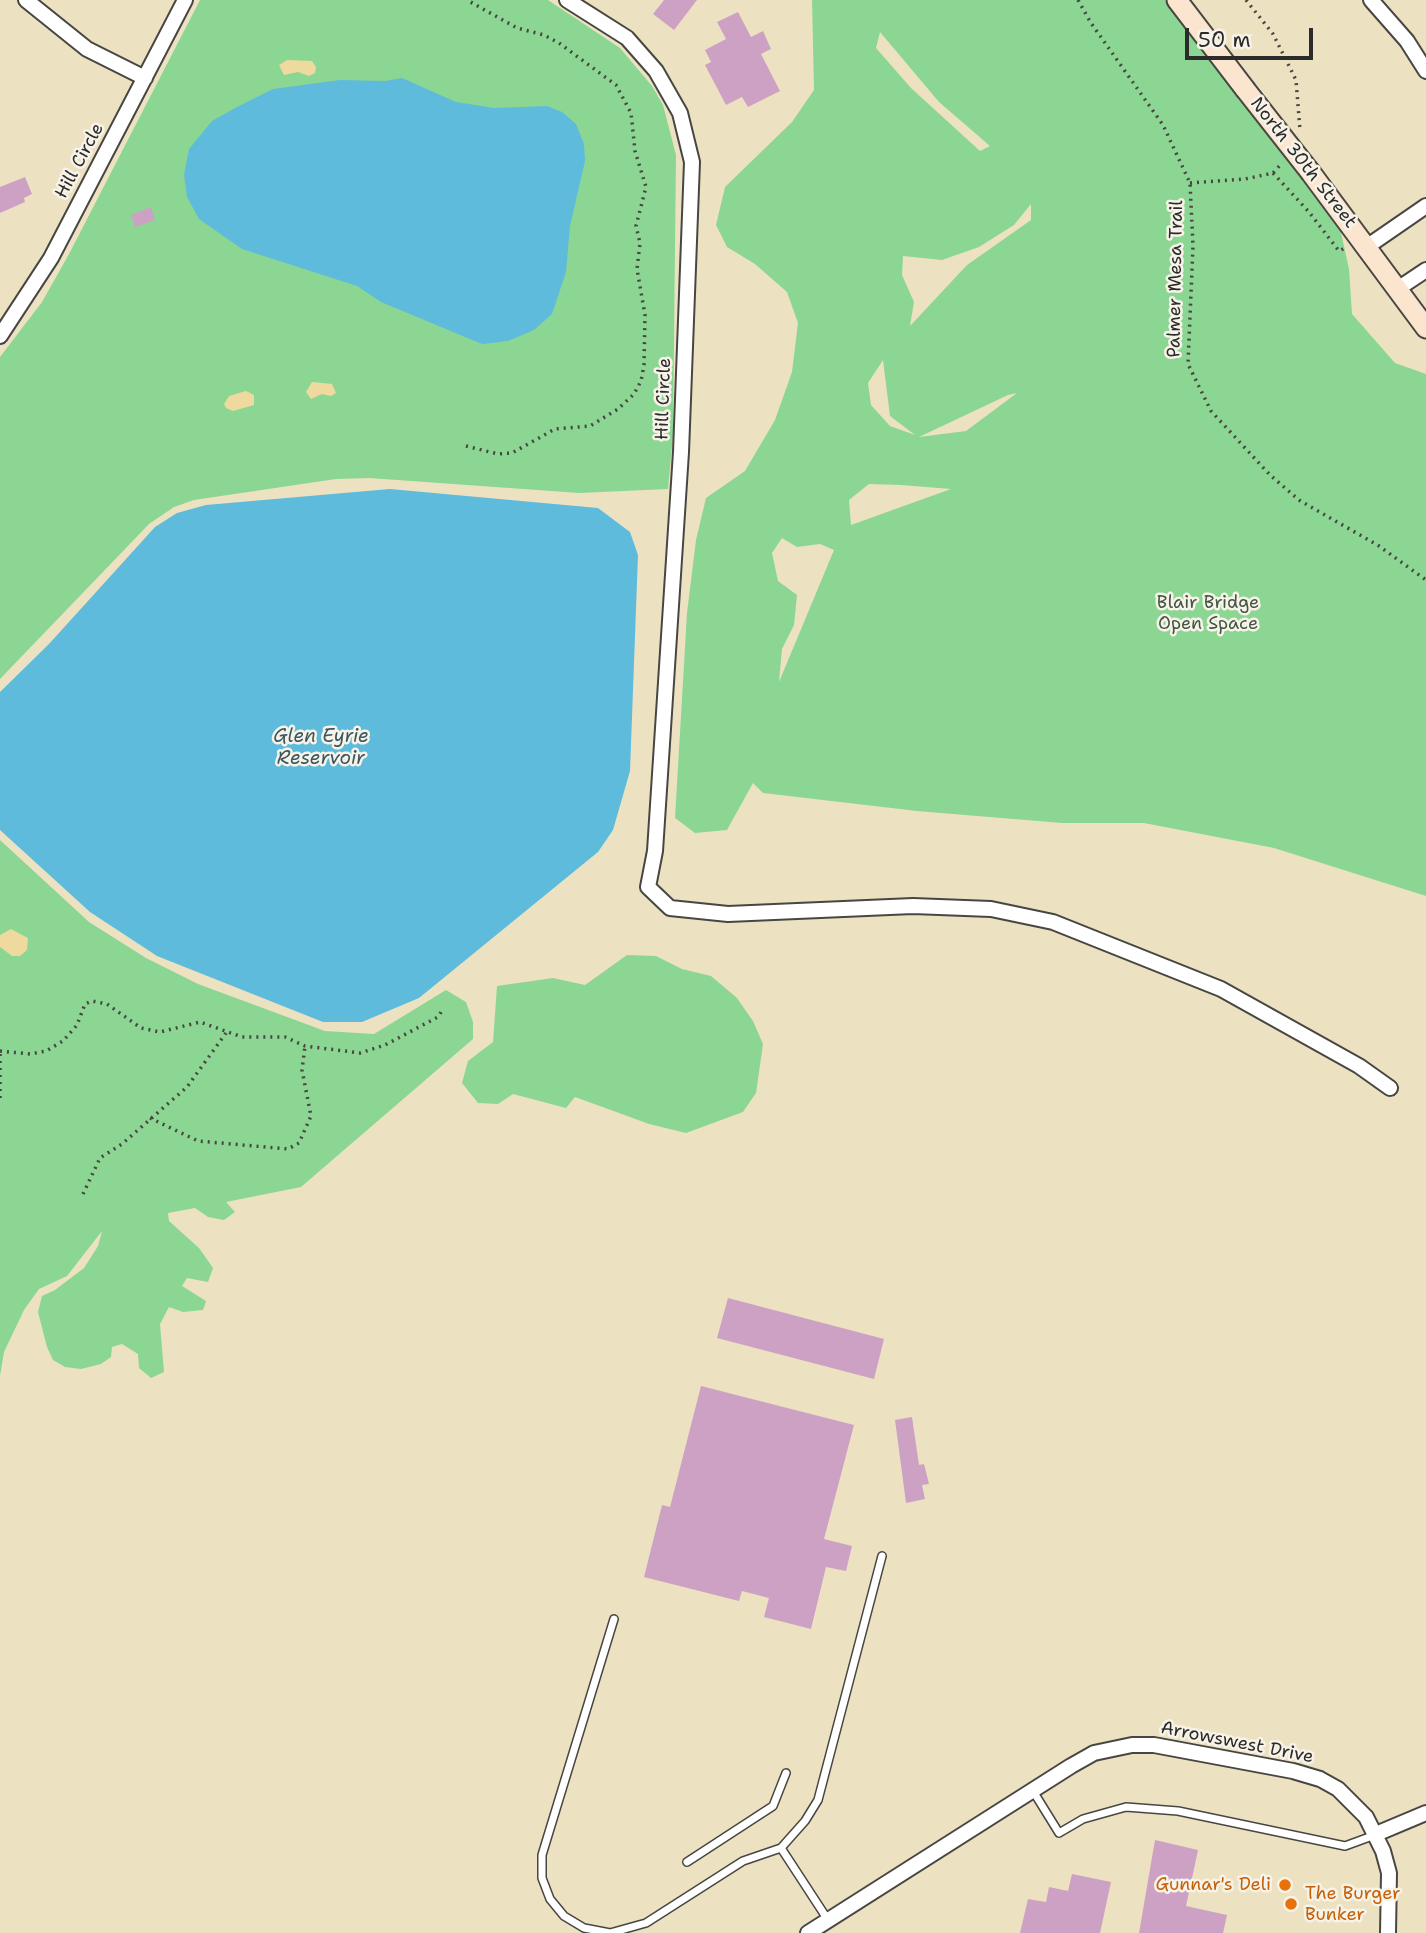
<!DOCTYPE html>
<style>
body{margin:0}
#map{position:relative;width:1426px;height:1933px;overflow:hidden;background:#ece2c1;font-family:"Shantell Sans",sans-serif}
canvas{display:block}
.scale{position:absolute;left:1185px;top:28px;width:128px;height:32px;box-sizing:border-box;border:4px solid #2b2b2b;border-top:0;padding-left:9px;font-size:21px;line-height:24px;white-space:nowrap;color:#2b2b2b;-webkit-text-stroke:5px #f7f3e8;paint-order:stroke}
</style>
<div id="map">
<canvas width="1426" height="1933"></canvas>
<div class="scale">50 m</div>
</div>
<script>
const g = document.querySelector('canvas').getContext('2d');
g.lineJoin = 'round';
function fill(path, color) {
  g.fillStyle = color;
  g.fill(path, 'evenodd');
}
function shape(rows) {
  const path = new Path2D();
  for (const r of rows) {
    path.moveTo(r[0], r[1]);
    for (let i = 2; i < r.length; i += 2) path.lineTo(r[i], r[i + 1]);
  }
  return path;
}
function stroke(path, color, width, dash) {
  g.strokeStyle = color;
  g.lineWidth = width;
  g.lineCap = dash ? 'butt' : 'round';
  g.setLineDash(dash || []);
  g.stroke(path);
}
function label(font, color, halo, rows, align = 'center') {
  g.font = font + ' "Shantell Sans",sans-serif';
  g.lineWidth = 5;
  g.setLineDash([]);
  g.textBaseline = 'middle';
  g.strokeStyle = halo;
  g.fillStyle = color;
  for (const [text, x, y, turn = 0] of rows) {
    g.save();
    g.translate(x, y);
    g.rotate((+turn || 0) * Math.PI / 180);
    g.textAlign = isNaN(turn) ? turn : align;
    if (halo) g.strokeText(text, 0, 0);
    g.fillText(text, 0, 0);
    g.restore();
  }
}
fill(shape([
 [200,0,548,0,620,48,652,86,663,105,676,155,673,436,668,489,579,493,369,478,336,479,194,500,174,507,149,524,0,679,0,357,42,302,69,254],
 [812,0,1165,0,1236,85,1340,228,1349,269,1352,314,1395,363,1426,374,1426,896,1274,848,1144,823,1062,823,917,811,763,793,753,783,727,830,695,833,675,818,687,613,696,540,706,498,745,471,775,420,792,372,798,323,787,292,755,264,727,247,716,225,725,187,792,122,814,90],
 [880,32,939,102,990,146,980,151,911,88,876,48],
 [1031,204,1031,220,967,265,910,326,914,302,902,275,903,256,942,260,979,247,1014,225],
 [883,360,890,416,915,435,890,426,871,405,868,383],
 [1017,393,966,431,919,437,1008,395],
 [869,484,901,485,951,489,851,525,849,500],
 [782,538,797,547,820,544,834,550,779,682,782,649,794,625,797,595,778,581,772,553],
 [0,840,89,922,146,958,198,984,325,1031,374,1034,446,990,466,1002,473,1022,473,1039,301,1187,226,1202,235,1212,224,1220,208,1217,195,1208,168,1213,169,1221,199,1248,213,1268,208,1282,187,1278,182,1286,206,1301,203,1310,183,1312,169,1307,160,1324,164,1372,151,1378,139,1368,138,1354,122,1344,112,1347,111,1357,101,1364,81,1369,65,1367,53,1360,47,1347,38,1312,42,1296,55,1290,84,1268,98,1246,102,1231,67,1276,39,1289,24,1310,4,1352,0,1376],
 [627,955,656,956,682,969,711,976,737,998,753,1021,763,1044,756,1093,743,1112,686,1133,649,1124,575,1097,566,1108,513,1094,498,1104,478,1103,462,1083,468,1061,493,1042,497,986,553,978,585,985]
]), '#8cd693');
fill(shape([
 [287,60,312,61,316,67,315,73,309,76,298,72,284,75,279,65],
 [312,382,332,384,336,393,331,396,322,394,311,399,306,392],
 [246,391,254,395,254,405,233,411,226,408,224,404,229,396],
 [11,929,28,938,27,950,20,956,12,956,0,947,0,935]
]), '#eeda9e');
fill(shape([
 [402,78,456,102,494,108,547,106,562,112,576,124,584,144,585,161,570,226,566,272,552,314,534,330,508,341,482,344,381,302,357,286,242,249,199,219,187,197,184,175,189,149,212,121,237,107,273,89,340,80,385,81],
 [390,489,598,508,630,532,638,555,630,771,613,830,598,852,419,998,362,1022,323,1022,157,956,90,912,0,830,0,692,49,644,155,527,177,513,206,505]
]), '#5ebbdc');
fill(shape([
 [664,0,697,0,674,30,653,14],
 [738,12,751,37,763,31,771,49,761,54,780,91,748,107,742,97,726,105,705,65,711,62,705,50,726,39,717,22],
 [25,177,32,194,24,198,25,202,0,213,0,187],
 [151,207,155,220,135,227,131,215],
 [728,1298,884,1339,874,1379,717,1338],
 [701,1386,854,1425,824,1539,852,1546,846,1571,826,1567,811,1629,764,1617,769,1598,742,1591,739,1601,644,1577,662,1505,670,1507],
 [912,1417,919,1465,924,1464,929,1484,922,1485,925,1499,906,1503,895,1420],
 [1155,1840,1198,1850,1186,1906,1227,1915,1223,1933,1139,1933],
 [1072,1874,1111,1882,1100,1933,1020,1933,1028,1899,1046,1902,1049,1887,1068,1891]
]), '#cda1c3');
const lane = shape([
 [1033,1791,1059,1833,1083,1819,1126,1807,1178,1811,1345,1846,1375,1835],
 [781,1848,828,1920],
 [687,1862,773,1806,786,1773],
 [610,1933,646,1923,743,1861,781,1848,805,1821,818,1800,882,1556],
 [610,1933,584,1928,564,1916,550,1899,542,1878,542,1855,614,1619]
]);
const street = shape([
 [26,0,87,49,145,78],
 [567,0,627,38,656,71,680,113,692,162,681,452,655,851,648,887,670,908,728,914,913,906,991,909,1053,922,1221,989,1359,1066,1390,1088],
 [1371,0,1407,41,1426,71],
 [1368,246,1426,206],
 [1399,288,1426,270],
 [0,336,51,258,185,0],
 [1376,1834,1426,1813],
 [808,1933,1071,1766,1094,1753,1132,1745,1154,1745,1293,1771,1320,1779,1338,1789,1366,1817,1383,1851,1389,1873,1388,1933]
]);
const secondary = shape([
 [1177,0,1245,89],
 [1311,173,1426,328]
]);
stroke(lane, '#484642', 10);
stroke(street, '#484642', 18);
stroke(secondary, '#484642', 23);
stroke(shape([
 [1078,0,1091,23,1163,125,1190,183,1193,246,1188,364,1211,411,1270,475,1299,500,1379,546,1426,580],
 [1246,0,1273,34,1296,80,1300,130],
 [1273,173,1309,212,1339,251,1345,248],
 [1190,183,1245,179,1273,173,1282,163],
 [466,446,498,454,512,453,555,429,590,426,618,409,634,394,641,381,644,365,645,315,637,269,640,243,636,226,646,187,635,151,631,113,616,85,559,43,544,35,517,28,467,0],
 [0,1051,30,1054,46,1051,63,1041,77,1025,85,1004,92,1001,107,1004,141,1028,160,1032,200,1022,242,1037,285,1037,305,1046,360,1053,385,1045,438,1017,443,1009],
 [0,1054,0,1098],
 [150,1118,198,1141,288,1149,299,1143,311,1116,302,1070,305,1046],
 [83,1194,100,1158,122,1144,187,1087,226,1033]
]), '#484642', 3.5, [2, 5]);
stroke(lane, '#fff', 7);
stroke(street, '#fff', 14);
stroke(secondary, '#fce5cf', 19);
const secondaryBridge = shape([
 [1245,89,1311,173]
]);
stroke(secondaryBridge, '#484642', 23, []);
stroke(secondaryBridge, '#fce5cf', 19);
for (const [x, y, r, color] of [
 [1285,1885,7,"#e8710a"],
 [1291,1904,7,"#e8710a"]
]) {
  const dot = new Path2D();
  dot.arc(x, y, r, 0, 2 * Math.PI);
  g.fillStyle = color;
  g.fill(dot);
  stroke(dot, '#f7f3e8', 2.5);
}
label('18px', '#2b2b2b', '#f7f3e8', [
 ["Hill Circle",80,161,-62],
 ["North 30th Street",1303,163,52],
 ["Palmer Mesa Trail",1176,279,-89],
 ["Hill Circle",664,399,-88],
 ["Arrowswest Drive",1237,1743,11]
]);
label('18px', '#435645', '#f7f3e8', [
 ["Blair Bridge",1208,603],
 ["Open Space",1208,624]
]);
label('18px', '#c56008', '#f7f3e8', [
 ["Gunnar's Deli",1271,1885],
 ["The Burger",1305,1894,"left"],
 ["Bunker",1305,1915,"left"]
], 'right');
label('italic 19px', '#3a5660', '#f7f3e8', [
 ["Glen Eyrie",321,737],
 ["Reservoir",321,759]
]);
</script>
